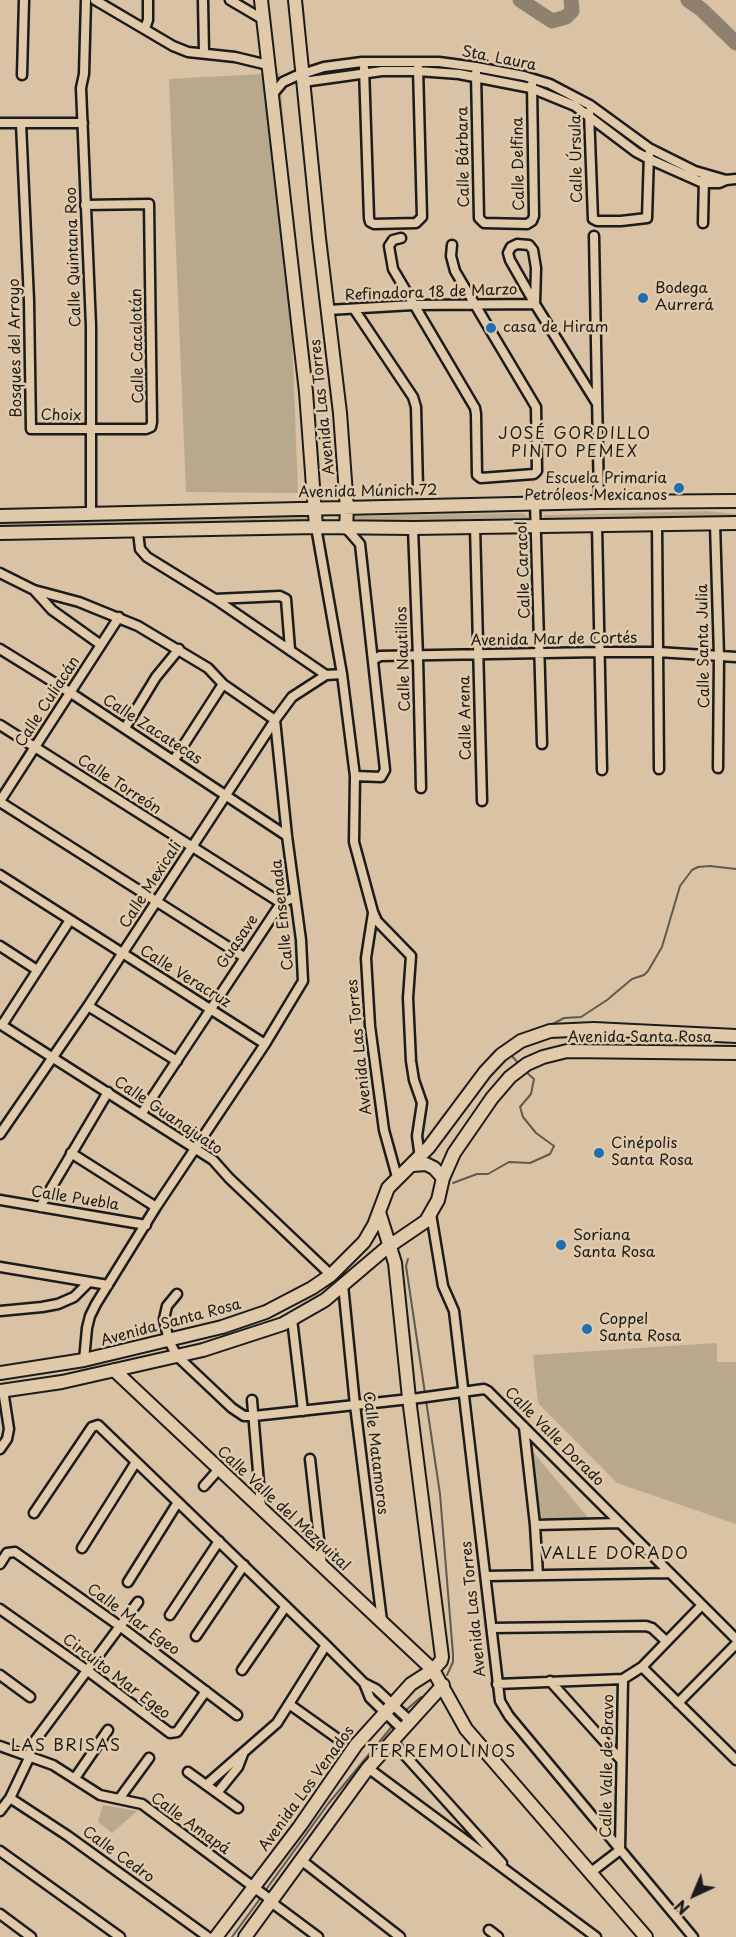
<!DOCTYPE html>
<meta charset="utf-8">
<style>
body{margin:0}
#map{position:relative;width:736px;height:1937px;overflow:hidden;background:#d9c3a4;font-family:"Playpen Sans",sans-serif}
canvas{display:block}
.north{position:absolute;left:664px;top:1865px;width:60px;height:60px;-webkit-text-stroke:4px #e1caaa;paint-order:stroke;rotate:224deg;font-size:16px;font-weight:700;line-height:24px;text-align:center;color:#1c1c1c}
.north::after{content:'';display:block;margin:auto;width:21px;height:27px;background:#1c1c1c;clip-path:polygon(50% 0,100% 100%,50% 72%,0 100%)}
</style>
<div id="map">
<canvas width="736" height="1937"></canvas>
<div class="north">N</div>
</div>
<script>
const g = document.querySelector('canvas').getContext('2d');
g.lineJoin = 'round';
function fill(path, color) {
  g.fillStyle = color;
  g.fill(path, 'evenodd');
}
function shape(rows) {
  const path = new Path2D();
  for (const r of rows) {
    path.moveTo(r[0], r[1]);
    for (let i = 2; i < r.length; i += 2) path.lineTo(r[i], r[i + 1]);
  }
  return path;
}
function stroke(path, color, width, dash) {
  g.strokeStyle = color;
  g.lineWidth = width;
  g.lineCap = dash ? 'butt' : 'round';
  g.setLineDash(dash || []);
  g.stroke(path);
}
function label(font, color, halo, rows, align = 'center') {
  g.font = font + ' "Playpen Sans",sans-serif';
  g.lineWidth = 5;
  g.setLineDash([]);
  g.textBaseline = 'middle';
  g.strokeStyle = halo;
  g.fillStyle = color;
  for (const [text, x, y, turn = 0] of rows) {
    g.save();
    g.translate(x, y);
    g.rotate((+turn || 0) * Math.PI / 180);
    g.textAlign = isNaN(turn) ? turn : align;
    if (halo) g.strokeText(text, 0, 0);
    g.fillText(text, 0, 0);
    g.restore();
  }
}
fill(shape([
 [280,73,284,128,298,493,186,492,169,79],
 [707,511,736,514,736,521,541,523,544,515],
 [522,513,526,515,530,521,351,526,351,516],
 [304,514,308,519,307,523,0,533,0,524,57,520],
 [717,1343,717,1362,736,1362,736,1524,617,1483,538,1403,533,1355],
 [527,1445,591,1521,541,1526],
 [103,1805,137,1811,112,1833,98,1822]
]), '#baa88d');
stroke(shape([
 [549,1026,564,1018,581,1017,607,1000,632,979,644,975,648,971,662,947,680,886,692,870,698,867,710,866,736,869],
 [512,1054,511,1055,520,1065],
 [453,1183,477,1174,488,1174,509,1162,530,1163,550,1154,554,1146,536,1133,523,1117,520,1107,531,1094,534,1079,526,1072],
 [408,1259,406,1266,440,1494,453,1654,453,1662,447,1675],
 [405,1711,421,1697],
 [265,1891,328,1804,394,1724],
 [232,1937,262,1896]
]), '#60594d', 2);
stroke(shape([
 [520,0,552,21,566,17,572,11,571,0],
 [688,0,701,9,736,43]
]), '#8e816e', 15);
const street = shape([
 [86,0,84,74,81,88,91,326,91,513],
 [95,0,173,46,188,52,235,57,268,65],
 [203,0,204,53],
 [230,0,264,20],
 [145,28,148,20,148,0],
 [364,68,369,218,370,222,374,224,416,223,422,217,418,68],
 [476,73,479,218,484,223,527,224,532,221,534,216,532,84],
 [22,75,24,0],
 [303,82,382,71,418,71,459,74,531,88,575,106,636,152,649,159,703,183,719,183,726,180],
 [272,95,283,82,296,76,324,67,362,62,439,62,476,67,524,76,550,84,590,105,649,148,695,171,726,180,736,179],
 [589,112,593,219,597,221,621,221,647,218,649,154],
 [0,123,83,123],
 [21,123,29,301,31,429,146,429,151,427,152,422,149,204,85,205],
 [703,223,704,179],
 [594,236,599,502],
 [401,238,393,240,389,246,393,269,475,408,476,414,477,475,481,478,534,474,537,471,536,407,455,271,451,256,452,245],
 [354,309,413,397,416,407,418,488],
 [328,310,413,305,535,304,536,268,533,250,529,245,517,244,511,247,508,253,510,260,535,304,596,402],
 [535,503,542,744],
 [657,524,659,769],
 [715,524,719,656,718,768],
 [475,526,482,801],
 [597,526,602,770],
 [316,527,342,674,355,776,354,842,373,912,377,921,411,956,408,998,411,1061,414,1080,422,1103,417,1136,420,1158],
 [346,528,360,544,385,770,381,777,355,776],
 [413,528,418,657,421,788],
 [138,532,140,549,147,557,215,599,326,675],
 [0,573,34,590,79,602,138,626,208,668,223,684,275,720,287,836,301,940,303,981,265,1044,156,1207,96,1304,90,1316,87,1328,84,1360],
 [34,590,52,610,101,645],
 [215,599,280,596,286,599,290,649],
 [0,649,71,693,287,836],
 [373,660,380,656,599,652,658,652,736,657],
 [0,725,281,903],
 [125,728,156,677,179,649],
 [174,760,223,684],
 [0,801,119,617],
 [0,802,244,957],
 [0,875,265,1044],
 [373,913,366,958,370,1026,384,1130,397,1177],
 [0,946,37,970],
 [88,1006,177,1061],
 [0,1024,213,1160,229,1178,331,1275],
 [2,1025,70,920],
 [142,1113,281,903,295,897],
 [0,1134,88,1006,275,720,292,697,326,675,342,674],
 [71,1153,156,1207],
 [0,1200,146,1225],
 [40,1207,108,1092],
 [431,1214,443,1286,454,1311,500,1701,509,1716,693,1937],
 [0,1267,108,1285],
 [343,1285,355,1405,382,1621],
 [177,1294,167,1306,164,1319,169,1341,177,1356,232,1408,244,1416,254,1416,419,1398,484,1389,488,1391,736,1639],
 [0,1311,42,1307,58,1304,74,1297,89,1282],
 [292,1319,303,1411],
 [252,1400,261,1507],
 [524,1427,535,1525,538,1575],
 [0,1449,7,1439,9,1429,3,1390],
 [310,1459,322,1566],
 [204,1486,219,1469],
 [34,1513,92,1427,98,1425,326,1645,364,1683,370,1698,402,1729],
 [535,1525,620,1523],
 [82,1548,136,1462],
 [0,1564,7,1553,15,1552,121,1627,237,1715],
 [487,1576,669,1573],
 [128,1582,178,1502],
 [0,1609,88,1671,170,1733,177,1732,206,1691],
 [170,1615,219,1541],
 [492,1628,646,1626,652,1628,666,1641],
 [196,1636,244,1565],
 [642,1667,702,1605],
 [242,1670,286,1606],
 [0,1675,30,1697],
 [550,1681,621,1760],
 [364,1683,376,1689,410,1721],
 [497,1684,623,1679,642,1667,736,1760],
 [678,1703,736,1644],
 [289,1704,341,1741],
 [392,1741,502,1863],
 [0,1746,53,1765,100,1795,142,1804,271,1900,275,1905,318,1937],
 [368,1768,596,1937],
 [188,1772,238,1808],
 [75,1778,108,1730],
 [206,1785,277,1723,326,1645],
 [217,1793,238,1767,243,1754],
 [10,1798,68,1836,208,1937],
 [119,1799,149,1758],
 [0,1811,10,1798,30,1756,31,1746,138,1602],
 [0,1851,120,1937],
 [301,1860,400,1937],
 [590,1873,620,1850,623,1679],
 [0,1914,31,1937],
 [489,1930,498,1937]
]);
const secondary = shape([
 [261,0,306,392,316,527],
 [295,0,319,238,340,413,347,508,346,528],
 [0,516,599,502,736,501],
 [0,533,316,527,413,528,736,523],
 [413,1165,426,1164,434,1168,443,1178],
 [114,1370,433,1670,466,1729,646,1937],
 [0,1373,84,1360,222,1327,266,1312,312,1288,331,1275,364,1242,374,1225,388,1188,429,1147,485,1072,501,1055,521,1041,550,1031,594,1029,736,1036],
 [0,1391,62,1382,203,1350,283,1324,325,1300,385,1249,426,1221,438,1200,443,1178,454,1153,492,1098,510,1077,527,1064,543,1057,567,1051,736,1053],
 [216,1937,300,1826,356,1745,411,1684,433,1670,441,1661,442,1657,409,1398,395,1263,379,1212],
 [245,1937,368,1768,443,1685]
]);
stroke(street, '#1c1c1c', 13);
stroke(secondary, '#1c1c1c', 16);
stroke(street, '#e1caaa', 8);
stroke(secondary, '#e1caaa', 12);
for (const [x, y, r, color] of [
 [643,298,6,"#1f6fb2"],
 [491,328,6,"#1f6fb2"],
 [679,488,6,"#1f6fb2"],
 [599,1153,6,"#1f6fb2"],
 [561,1245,6,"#1f6fb2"],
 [587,1329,6,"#1f6fb2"]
]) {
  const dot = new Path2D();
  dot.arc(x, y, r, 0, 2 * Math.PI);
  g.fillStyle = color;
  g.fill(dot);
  stroke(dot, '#e1caaa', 2);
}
label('15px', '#1c1c1c', '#e1caaa', [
 ["Sta. Laura",499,59,11],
 ["Calle Bárbara",464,157,-91],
 ["Calle Úrsula",577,159,-91],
 ["Calle Delfina",519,164,-91],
 ["Calle Quintana Roo",74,257,-92],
 ["Refinadora 18 de Marzo",431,293,-2],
 ["Calle Cacalotán",138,346,-91],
 ["Bosques del Arroyo",16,348,-91],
 ["Avenida Las Torres",323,407,-96],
 ["Choix",61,416,1],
 ["Avenida Múnich 72",368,492,-1],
 ["Calle Caracol",524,570,-92],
 ["Avenida Mar de Cortés",554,640,-1],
 ["Calle Santa Julia",704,646,-91],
 ["Calle Nautilios",404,659,-92],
 ["Calle Culiacán",48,702,-57],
 ["Calle Arena",466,718,-91],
 ["Calle Zacatecas",152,730,33],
 ["Calle Torreón",119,785,33],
 ["Calle Mexicali",151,885,-57],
 ["Calle Ensenada",283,915,-96],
 ["Guasave",238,942,-56],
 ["Calle Veracruz",185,977,32],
 ["Avenida Santa Rosa",640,1038],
 ["Avenida Las Torres",360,1047,-96],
 ["Calle Guanajuato",168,1116,34],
 ["Calle Puebla",75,1199,9],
 ["Avenida Santa Rosa",171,1323,-15],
 ["Calle Valle Dorado",554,1437,45],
 ["Calle Matamoros",375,1453,83],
 ["Calle Valle del Mezquital",283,1509,43],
 ["Avenida Las Torres",474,1609,-96],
 ["Calle Mar Egeo",133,1620,36],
 ["Circuito Mar Egeo",116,1677,37],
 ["Calle Valle de Bravo",608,1766,-89],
 ["Avenida Los Venados",307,1789,-54],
 ["Calle Amapá",190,1824,36],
 ["Calle Cedro",118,1855,36]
]);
label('15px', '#1c1c1c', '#e1caaa', [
 ["Bodega",655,289],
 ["Aurrerá",655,306],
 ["casa de Hiram",503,328],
 ["Escuela Primaria",667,479,"right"],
 ["Petróleos Mexicanos",667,496,"right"],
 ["Cinépolis",611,1144],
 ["Santa Rosa",611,1161],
 ["Soriana",573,1236],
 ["Santa Rosa",573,1253],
 ["Coppel",599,1320],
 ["Santa Rosa",599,1337]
], 'left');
g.letterSpacing = '1.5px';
label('16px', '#1c1c1c', '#e1caaa', [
 ["JOSÉ GORDILLO",575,435],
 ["PINTO PEMEX",575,453],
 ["VALLE DORADO",615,1555],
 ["LAS BRISAS",66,1747],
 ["TERREMOLINOS",442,1753]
]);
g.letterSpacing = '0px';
</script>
